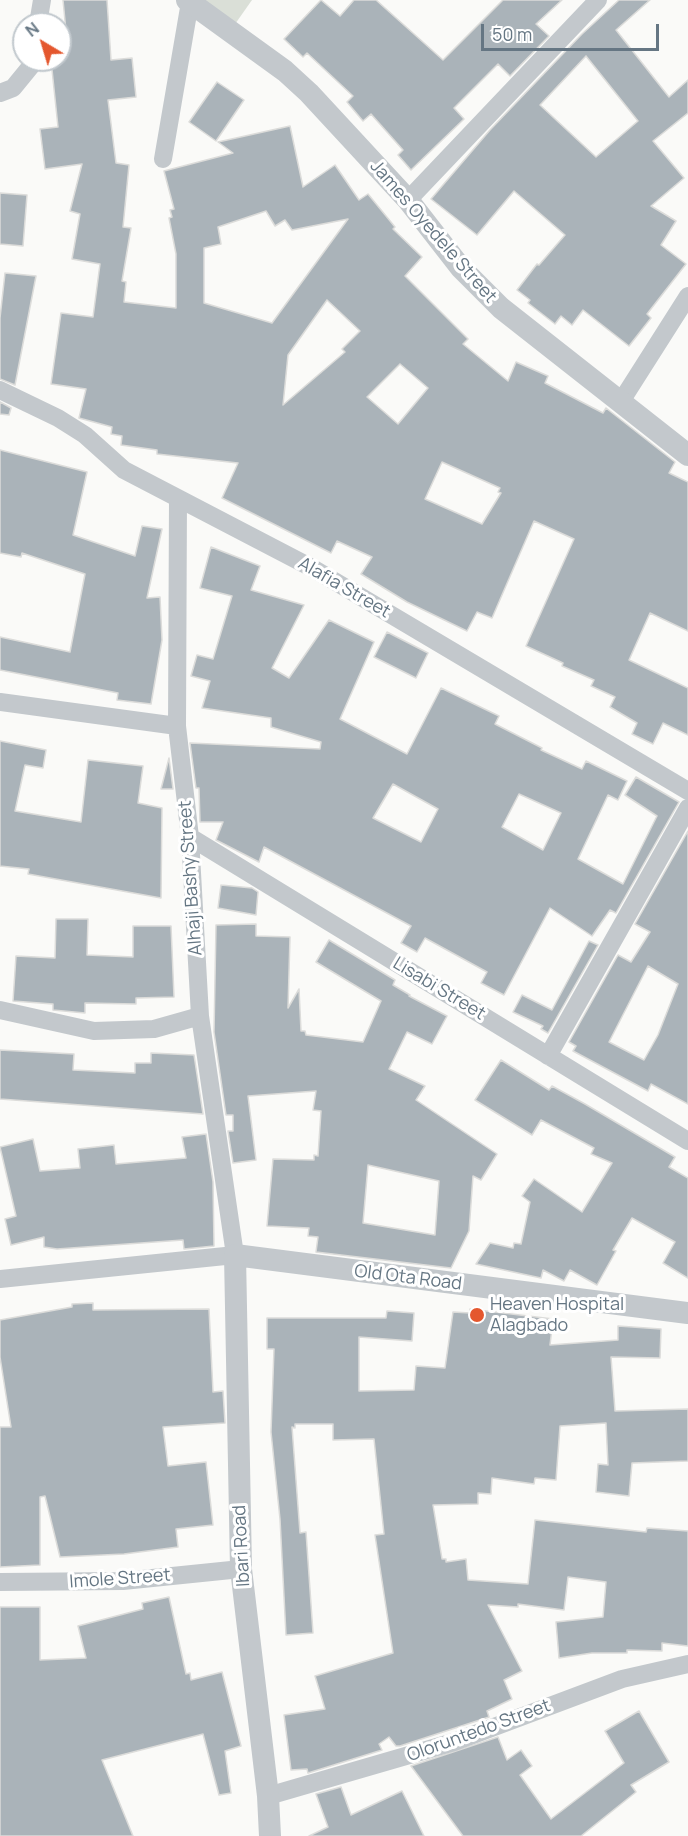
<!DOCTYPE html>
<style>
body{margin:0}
#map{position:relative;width:688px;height:1836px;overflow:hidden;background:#fafaf8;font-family:Manrope,sans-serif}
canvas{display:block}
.north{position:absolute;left:12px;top:12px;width:60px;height:60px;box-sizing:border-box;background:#fff;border:2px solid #c1c8cd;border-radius:50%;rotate:322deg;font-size:16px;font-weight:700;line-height:24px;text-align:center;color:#657683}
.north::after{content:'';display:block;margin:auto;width:21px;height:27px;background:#e4572e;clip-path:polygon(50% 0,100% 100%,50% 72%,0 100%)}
.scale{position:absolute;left:481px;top:24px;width:178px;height:27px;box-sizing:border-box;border:3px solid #657683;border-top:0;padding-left:8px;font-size:18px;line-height:21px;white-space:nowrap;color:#657683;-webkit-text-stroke:4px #fff;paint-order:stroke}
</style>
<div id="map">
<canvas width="688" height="1836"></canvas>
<div class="north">N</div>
<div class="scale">50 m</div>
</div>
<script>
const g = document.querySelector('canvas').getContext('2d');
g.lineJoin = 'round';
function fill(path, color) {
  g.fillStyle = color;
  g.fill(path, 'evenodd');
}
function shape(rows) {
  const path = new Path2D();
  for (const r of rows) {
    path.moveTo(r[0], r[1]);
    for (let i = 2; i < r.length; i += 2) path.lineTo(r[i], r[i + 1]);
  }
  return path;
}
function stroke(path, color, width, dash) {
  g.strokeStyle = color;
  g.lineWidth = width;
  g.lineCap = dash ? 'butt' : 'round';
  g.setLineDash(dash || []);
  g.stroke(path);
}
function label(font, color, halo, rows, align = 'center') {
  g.font = font + ' Manrope,sans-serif';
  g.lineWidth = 6;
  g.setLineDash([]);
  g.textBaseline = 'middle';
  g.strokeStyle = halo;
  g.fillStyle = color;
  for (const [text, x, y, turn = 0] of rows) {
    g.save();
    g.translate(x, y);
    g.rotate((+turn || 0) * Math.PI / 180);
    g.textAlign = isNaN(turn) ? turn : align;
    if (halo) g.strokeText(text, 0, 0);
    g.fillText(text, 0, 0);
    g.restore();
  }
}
fill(shape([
 [200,0,252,0,233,27]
]), '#dadfd7');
const building = shape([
 [63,0,107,0,111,60,132,58,136,97,108,100,116,163,129,165,123,227,131,228,122,281,126,282,124,302,176,308,176,254,169,218,172,217,170,210,174,209,164,171,233,153,218,142,290,126,303,187,335,165,359,200,368,194,395,227,393,229,422,257,405,276,468,339,463,344,508,381,516,362,548,376,545,383,603,413,606,408,675,462,669,473,688,482,688,631,650,613,629,660,688,688,688,735,663,723,653,744,632,734,637,723,610,707,615,697,591,686,594,680,562,666,563,663,526,646,574,539,534,521,492,618,477,612,467,631,407,602,361,574,372,557,337,541,331,553,222,498,238,463,157,454,157,450,121,445,122,436,111,434,112,427,79,418,86,389,51,384,61,313,93,317,100,264,72,259,80,214,70,211,82,164,45,169,40,129,58,127,51,60,60,60,60,53,68,52,63,0],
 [266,211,275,226,285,220,292,230,348,219,272,323,204,303,204,248,221,244,218,227,266,211],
 [327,300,360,331,342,349,345,352,283,405,288,355,327,300],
 [400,364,428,388,398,424,367,397,400,364],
 [442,462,500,488,498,492,501,493,482,524,425,499,442,462],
 [321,0,340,16,354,0,376,0,443,60,503,0,562,0,536,24,549,36,510,76,498,64,454,108,464,119,411,170,398,155,403,150,371,114,363,121,347,102,353,96,307,53,303,57,284,39,321,0],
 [619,0,650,0,616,30,669,97,688,80,688,113,653,141,684,178,651,206,676,221,661,245,686,264,647,314,651,318,629,346,583,310,572,325,561,316,555,324,528,303,530,300,517,290,537,264,539,265,565,235,514,191,477,235,431,199,490,130,582,34,619,0],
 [586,56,638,121,596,157,540,105,586,56],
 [217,82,244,100,216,141,189,122,217,82],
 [0,193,27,195,23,246,0,244,0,193],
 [5,273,36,276,15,385,0,379,0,318,5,273],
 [0,402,11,408,9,415,0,414,0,402],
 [0,450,87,472,73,535,135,556,142,526,162,529,147,598,160,597,162,640,151,704,117,700,118,693,0,670,0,637,70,652,85,574,22,553,21,557,0,553,0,450],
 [211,547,260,566,251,590,304,605,272,668,289,678,329,620,374,642,340,719,407,754,441,688,499,716,495,724,542,748,541,750,582,769,586,761,627,781,618,800,608,795,578,859,623,884,657,816,625,795,636,777,679,802,616,913,610,910,592,936,550,908,504,995,481,983,487,972,425,938,417,952,401,943,411,926,264,847,259,862,216,840,223,822,200,822,199,788,196,788,190,743,320,749,321,742,271,727,271,718,202,708,210,681,191,676,197,655,213,659,232,596,200,588,211,547],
 [393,784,438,809,421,842,373,818,393,784],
 [519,794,561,813,543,850,502,827,519,794],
 [387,632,428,653,416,678,374,657,387,632],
 [0,741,46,750,43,768,25,765,15,811,81,822,88,760,143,766,138,803,162,808,161,898,28,874,29,869,0,866,0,741],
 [169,758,173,789,161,789,169,758],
 [688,831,688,1104,651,1084,648,1091,573,1051,576,1046,569,1042,618,955,631,962,650,932,635,924,688,831],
 [648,966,678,984,658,1035,644,1060,609,1042,648,966],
 [221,885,252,888,258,892,256,915,218,908,221,885],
 [56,919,88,919,87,955,133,957,133,926,171,926,174,997,136,998,136,1004,85,1003,85,1013,53,1010,53,1004,13,1001,16,956,55,958,56,919],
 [256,924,256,936,290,937,288,1008,299,989,301,1031,305,1031,306,1035,363,1042,381,1001,316,962,329,940,395,980,393,985,410,995,409,996,447,1016,432,1044,407,1032,389,1069,425,1086,416,1100,497,1154,481,1180,473,1176,469,1231,451,1268,316,1252,318,1237,308,1236,309,1228,267,1226,273,1159,314,1160,314,1155,318,1156,321,1111,313,1110,316,1091,248,1096,256,1160,233,1163,228,1131,233,1131,233,1115,226,1115,214,1032,216,925,256,924],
 [368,1165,439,1181,435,1235,363,1223,368,1165],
 [589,941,598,945,548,1033,541,1029,543,1026,513,1012,522,995,552,1010,589,941],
 [0,1050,74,1054,73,1070,135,1073,135,1063,151,1063,151,1053,194,1055,203,1114,0,1099,0,1050],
 [501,1060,549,1090,552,1086,585,1104,675,1157,669,1167,688,1178,688,1278,663,1263,675,1242,632,1218,613,1250,616,1251,597,1285,570,1270,564,1281,543,1270,541,1278,476,1264,490,1243,513,1248,514,1243,521,1244,530,1202,522,1196,534,1179,582,1212,612,1163,591,1154,594,1148,541,1120,532,1135,475,1100,501,1060],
 [206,1134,213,1182,214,1246,184,1249,183,1240,57,1249,44,1247,44,1237,11,1245,5,1219,16,1216,0,1147,33,1139,40,1171,80,1168,78,1149,114,1145,116,1164,186,1158,182,1137,206,1134],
 [93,1303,93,1310,209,1309,213,1392,223,1391,225,1423,163,1427,168,1466,206,1462,213,1525,176,1529,178,1547,124,1554,60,1557,45,1496,40,1497,40,1565,0,1567,0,1427,11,1427,0,1357,0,1320,72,1307,72,1304,93,1303],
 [470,1309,553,1319,550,1345,618,1340,618,1326,661,1329,660,1358,611,1357,615,1411,688,1409,688,1461,632,1463,629,1496,596,1492,598,1464,608,1465,606,1423,560,1426,556,1480,535,1478,534,1484,492,1478,491,1494,478,1493,478,1504,433,1505,442,1559,446,1559,446,1562,466,1559,468,1580,528,1584,535,1520,646,1532,647,1528,688,1531,688,1646,662,1643,662,1651,627,1650,627,1653,592,1653,559,1658,556,1622,603,1617,606,1582,568,1577,564,1610,518,1604,518,1607,488,1605,522,1671,504,1680,512,1699,487,1711,489,1717,400,1746,396,1746,389,1737,379,1744,382,1750,308,1773,307,1769,291,1770,284,1715,325,1709,315,1676,393,1653,375,1535,384,1534,374,1439,333,1440,333,1424,295,1424,295,1428,292,1427,300,1533,306,1532,313,1633,286,1635,280,1519,271,1432,274,1349,267,1349,267,1318,386,1318,387,1311,414,1313,412,1341,359,1337,359,1391,414,1390,416,1366,445,1368,453,1312,470,1313,470,1309],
 [169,1597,186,1674,190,1673,191,1680,222,1672,241,1746,225,1751,231,1793,219,1795,203,1734,102,1760,133,1836,0,1836,0,1607,40,1607,40,1660,86,1658,78,1626,143,1609,142,1603,169,1597],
 [639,1711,669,1762,631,1785,636,1792,581,1836,463,1836,411,1766,498,1737,507,1760,521,1750,532,1766,520,1775,551,1819,624,1763,605,1731,639,1711],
 [341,1787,351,1815,402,1791,424,1836,309,1836,328,1827,316,1794,341,1787]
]);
fill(building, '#aab3b9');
stroke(building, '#dcdcda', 1.5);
stroke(shape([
 [38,24,42,0],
 [0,93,13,88,31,66,32,60],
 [163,159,190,2],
 [408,200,598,0],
 [0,390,58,418,85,435,124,470,314,569,688,791],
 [620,403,688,296],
 [0,702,177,726],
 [190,837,688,1141],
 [0,1010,94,1031,154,1029,200,1016],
 [548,1056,688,808],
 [0,1279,235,1255,200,1016,190,837,177,726,178,498],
 [0,1582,123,1581,241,1569],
 [268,1796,454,1742,622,1679,688,1664]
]), '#c3c8cc', 18);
stroke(shape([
 [187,0,285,71,309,93,408,200,461,268,501,308,688,455],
 [270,1836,268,1796,241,1569,235,1255,688,1313]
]), '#c3c8cc', 22);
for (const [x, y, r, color] of [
 [477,1315,8,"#e4572e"]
]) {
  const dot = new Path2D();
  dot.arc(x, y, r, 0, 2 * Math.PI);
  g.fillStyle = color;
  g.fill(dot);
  stroke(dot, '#fff', 2);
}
label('18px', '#657683', '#fff', [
 ["James Oyedele Street",433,232,49],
 ["Alafia Street",344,588,30],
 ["Alhaji Bashy Street",191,878,-94],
 ["Lisabi Street",439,989,31],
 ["Old Ota Road",408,1278,7],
 ["Ibari Road",242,1546,-93],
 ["Imole Street",120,1579,-4],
 ["Oloruntedo Street",479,1731,-20]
]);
label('18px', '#657683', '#fff', [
 ["Heaven Hospital",490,1305],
 ["Alagbado",490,1326]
], 'left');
</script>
